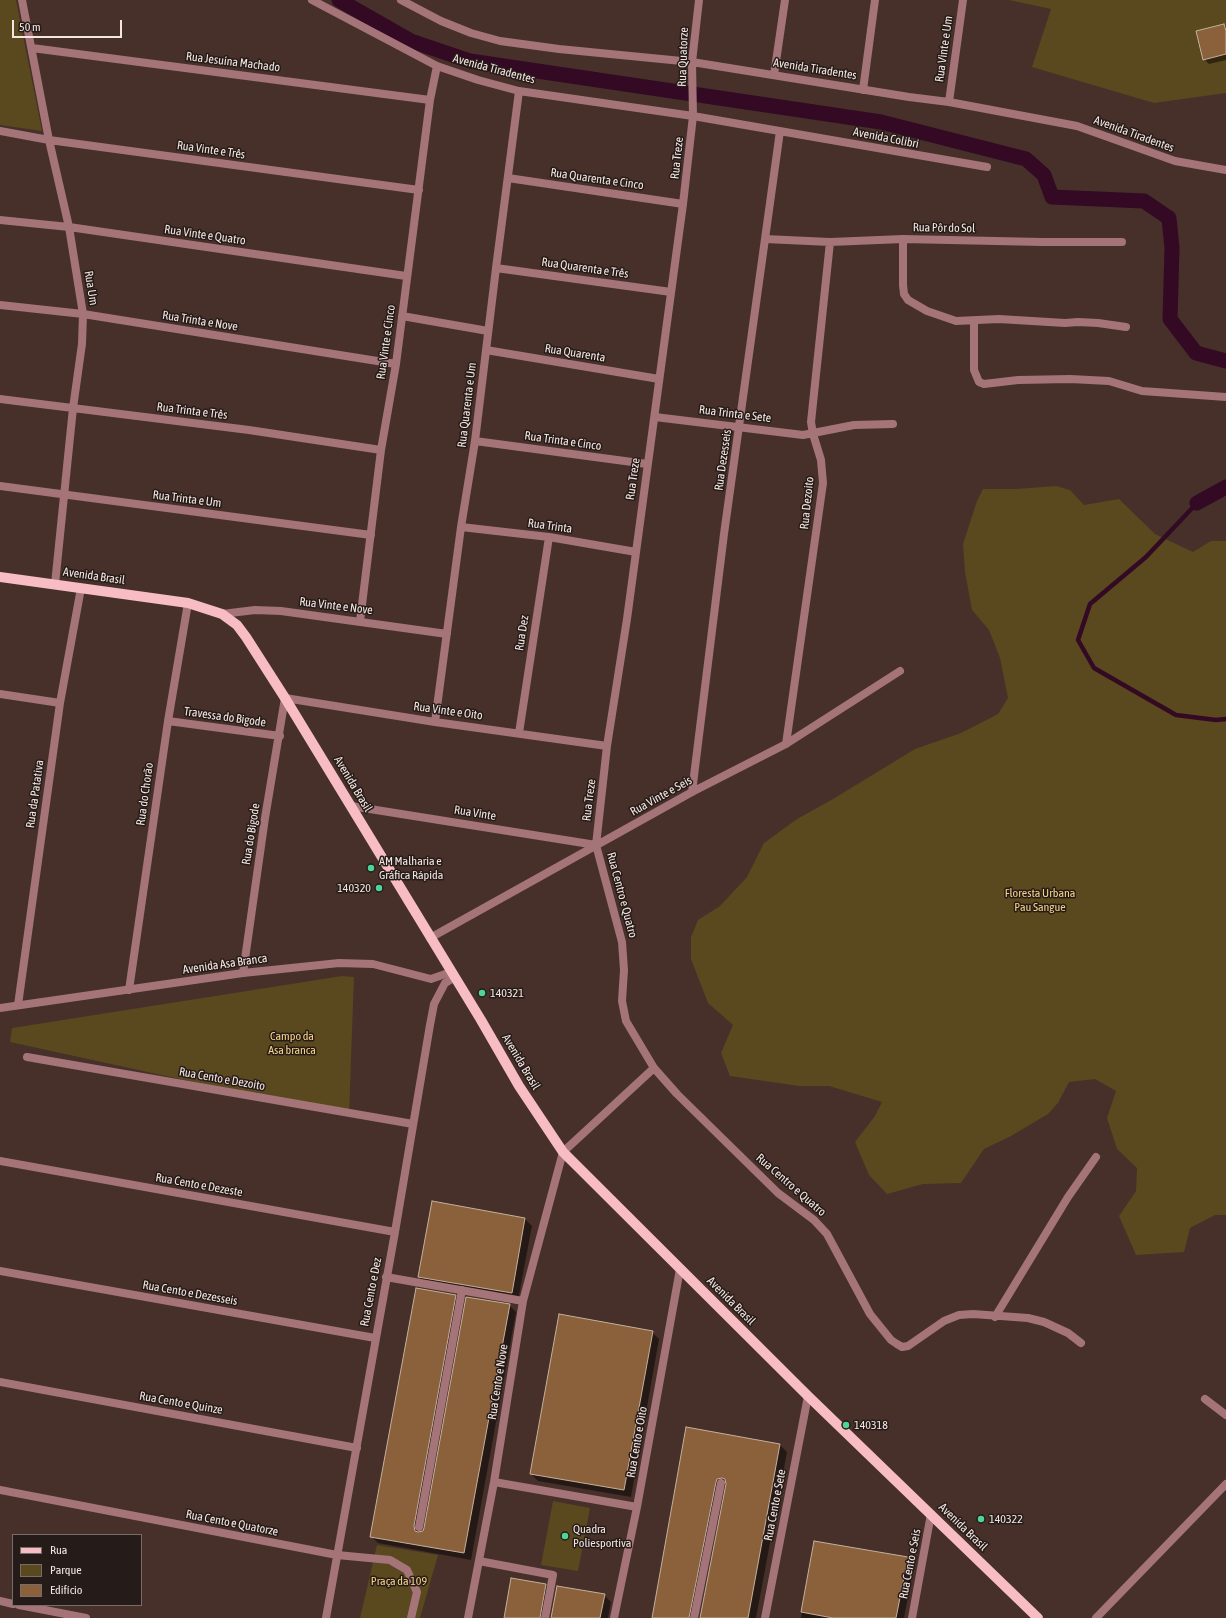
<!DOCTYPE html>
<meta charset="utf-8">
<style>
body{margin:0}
#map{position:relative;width:1226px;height:1618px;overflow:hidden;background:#463029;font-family:"Asap Condensed",sans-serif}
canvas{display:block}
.legend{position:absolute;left:12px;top:1534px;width:130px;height:72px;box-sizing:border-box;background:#251b18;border:1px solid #786c68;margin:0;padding:5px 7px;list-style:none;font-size:12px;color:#f4e5e1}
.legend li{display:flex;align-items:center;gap:8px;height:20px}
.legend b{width:20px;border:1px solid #786c68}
.scale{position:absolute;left:12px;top:20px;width:110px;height:18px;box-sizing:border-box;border:2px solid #f4e5e1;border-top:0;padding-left:5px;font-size:12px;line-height:14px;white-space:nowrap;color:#f4e5e1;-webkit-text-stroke:3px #251b18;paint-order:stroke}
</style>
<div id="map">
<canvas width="1226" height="1618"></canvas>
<ul class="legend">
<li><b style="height:5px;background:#f8bdc4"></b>Rua</li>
<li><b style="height:11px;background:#5a481f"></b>Parque</li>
<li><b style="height:11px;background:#8b613c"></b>Edifício</li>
</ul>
<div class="scale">50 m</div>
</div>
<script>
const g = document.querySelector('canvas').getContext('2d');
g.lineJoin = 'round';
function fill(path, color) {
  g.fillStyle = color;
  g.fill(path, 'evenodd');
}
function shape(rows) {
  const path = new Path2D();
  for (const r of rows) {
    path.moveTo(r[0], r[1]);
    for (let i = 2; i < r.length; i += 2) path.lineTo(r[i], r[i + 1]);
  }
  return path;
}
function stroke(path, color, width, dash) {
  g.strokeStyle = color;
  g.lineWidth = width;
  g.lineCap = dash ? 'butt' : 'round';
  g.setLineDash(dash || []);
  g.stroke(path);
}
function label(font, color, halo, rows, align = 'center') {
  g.font = font + ' "Asap Condensed",sans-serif';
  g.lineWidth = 3;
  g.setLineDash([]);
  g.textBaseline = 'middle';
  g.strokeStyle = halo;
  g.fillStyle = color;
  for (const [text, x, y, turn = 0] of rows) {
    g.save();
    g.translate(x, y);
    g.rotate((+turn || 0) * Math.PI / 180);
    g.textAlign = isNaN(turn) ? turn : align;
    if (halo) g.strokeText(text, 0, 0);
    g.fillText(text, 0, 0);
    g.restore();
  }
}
fill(shape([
 [0,0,16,0,42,131,0,125],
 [1009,0,1226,0,1226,93,1154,103,1032,67,1051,9],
 [1056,486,1070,490,1084,505,1119,499,1155,534,1193,552,1211,541,1226,541,1226,1215,1215,1215,1190,1228,1184,1252,1136,1255,1119,1216,1136,1191,1137,1168,1117,1149,1107,1118,1116,1091,1095,1079,1069,1082,1058,1103,1048,1114,1011,1136,984,1149,961,1183,923,1184,887,1194,869,1175,855,1142,875,1116,882,1102,829,1086,799,1086,730,1076,721,1053,733,1025,708,1003,691,959,691,937,698,920,720,906,747,877,764,843,797,819,833,799,915,749,961,733,998,714,1008,698,1000,658,989,630,972,610,965,572,963,544,977,501,983,489,1016,489],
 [342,976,354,977,349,1116,10,1042,12,1028],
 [553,1501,590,1508,578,1571,541,1565],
 [377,1545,438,1555,420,1618,360,1618]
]), '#5a481f');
fill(shape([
 [1224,25,1226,27,1226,60,1209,64,1204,59],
 [525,1219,532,1226,518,1300,426,1284,419,1277],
 [455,1296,462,1303,420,1533,424,1532,509,1305,516,1312,471,1560,378,1543,371,1536],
 [652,1332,659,1339,631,1497,538,1481,531,1474],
 [687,1429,780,1445,787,1452,756,1618,701,1618,728,1483,722,1489,697,1618,653,1618],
 [814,1542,907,1558,914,1565,904,1618,801,1618],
 [545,1585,552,1592,547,1618,505,1618],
 [604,1595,611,1602,608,1618,552,1618]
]), '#0007');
stroke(shape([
 [1197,503,1146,557,1090,604,1078,640,1094,668,1176,715,1216,720,1226,719]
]), '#330924', 4.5);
stroke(shape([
 [339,0,411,41,470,61,881,122,1026,159,1044,175,1052,197,1144,201,1169,218,1172,248,1170,319,1196,353,1226,361],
 [1197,503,1226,487]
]), '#330924', 15);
const building = shape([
 [1224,24,1226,31,1226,54,1203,60,1196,31,1224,24],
 [432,1201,525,1218,512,1293,418,1277,432,1201],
 [416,1288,456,1295,414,1526,415,1531,418,1532,423,1531,424,1528,466,1297,510,1304,464,1553,370,1537,416,1288],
 [559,1314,653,1331,624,1490,530,1474,559,1314],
 [686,1427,780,1444,748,1618,700,1618,726,1484,725,1479,722,1478,717,1479,716,1482,689,1618,652,1618,686,1427],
 [814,1541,908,1557,896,1618,833,1618,801,1612,814,1541],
 [511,1578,546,1584,540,1618,504,1618,511,1578],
 [557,1586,605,1594,600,1618,551,1618,557,1586]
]);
fill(building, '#8b613c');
stroke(building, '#c5b09e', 1);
stroke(shape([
 [22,0,49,140,69,227,83,314,82,344,73,408,55,584],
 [312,0,437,66,478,80,519,91,693,116,987,167],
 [401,0,441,21,471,33,500,41,559,49,692,62,909,97,949,102,1077,126,1175,161,1226,170],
 [699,0,692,62,693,116,683,204,627,619,607,746,596,845,622,942,624,970,622,1001,626,1021,654,1068,677,1094,778,1193,814,1220,827,1234,870,1314,891,1340,897,1344,902,1347,908,1346,944,1321,959,1315,973,1314,1028,1318,1044,1322,1068,1333,1081,1343],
 [32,48,430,100],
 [774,75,785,0],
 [863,90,875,0],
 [949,102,963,0],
 [0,131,49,140,419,190],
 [508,178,683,204],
 [0,220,69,227,406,276],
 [765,239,830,242,903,239,1042,242,1122,242],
 [903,239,903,285,904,294,908,300,927,311,956,321,999,319,1065,323,1078,322,1098,323,1126,327],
 [496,268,671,292],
 [0,305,83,314,396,364],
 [402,316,488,331],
 [974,321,974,370,979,382,984,384,1018,380,1070,379,1109,381,1142,391,1226,397],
 [486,350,659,379],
 [0,399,249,430,381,450],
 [655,417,803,435,854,425,893,424],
 [475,441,647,464],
 [0,486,371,535],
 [461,527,549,537,636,552],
 [222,614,255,610,281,611,447,634],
 [360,621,381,450,396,364,430,100,437,66],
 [0,694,60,703],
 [168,721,280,736],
 [435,722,461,527,475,441,496,268,519,91],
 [519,733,549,537],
 [786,744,823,483,821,460,813,434,811,422,830,242],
 [692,792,724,534,780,131],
 [351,806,596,845],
 [430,938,692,792,786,744,900,671],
 [243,973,265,818,285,698,435,722,607,746],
 [129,990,168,721,188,603],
 [18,1005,60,703,81,588],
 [27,1057,413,1124],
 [0,1161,395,1232],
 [0,1271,375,1338],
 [386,1277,523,1301],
 [995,1317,1068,1197,1096,1157],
 [0,1382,357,1448],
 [1205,1399,1226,1415],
 [494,1482,637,1507],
 [0,1490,337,1555,390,1560,407,1570,417,1592,411,1618],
 [419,1527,462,1290],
 [479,1561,553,1575,545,1618],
 [0,1601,13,1604],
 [19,1605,86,1618],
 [326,1618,395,1232,430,1025,434,1004,445,983,455,977],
 [468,1618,494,1482,523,1301,563,1152,654,1068],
 [614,1618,637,1507,680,1269],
 [694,1618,721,1483],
 [765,1618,808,1396],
 [912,1618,931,1514],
 [1096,1618,1226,1484]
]), '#a47479', 8);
stroke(shape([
 [0,1008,243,973,339,963,373,964,431,979,451,972]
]), '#a47479', 8);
stroke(shape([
 [0,577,188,603,222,614,237,625,246,637,285,698,481,1020,519,1086,563,1152,808,1396,1038,1618]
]), '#f8bdc4', 10);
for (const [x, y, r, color] of [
 [371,868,4,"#4ed399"],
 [379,888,4,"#4ed399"],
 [482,993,4,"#4ed399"],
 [846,1425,4,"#4ed399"],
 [981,1519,4,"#4ed399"],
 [565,1536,4,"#4ed399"]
]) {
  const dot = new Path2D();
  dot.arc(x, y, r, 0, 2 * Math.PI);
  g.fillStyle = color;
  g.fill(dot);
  stroke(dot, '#251b18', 1.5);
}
label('12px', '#f4e5e1', '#251b18', [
 ["Rua Vinte e Um",944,49,-82],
 ["Rua Quatorze",683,57,-88],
 ["Rua Jesuína Machado",233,62,7],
 ["Avenida Tiradentes",494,69,15],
 ["Avenida Tiradentes",815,69,9],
 ["Avenida Tiradentes",1134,134,20],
 ["Avenida Colibri",886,138,11],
 ["Rua Vinte e Três",211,150,8],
 ["Rua Treze",677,158,-84],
 ["Rua Quarenta e Cinco",597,179,8],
 ["Rua Pôr do Sol",944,228,1],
 ["Rua Vinte e Quatro",205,235,8],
 ["Rua Quarenta e Três",585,268,8],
 ["Rua Um",91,288,81],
 ["Rua Trinta e Nove",200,321,9],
 ["Rua Vinte e Cinco",386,342,-82],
 ["Rua Quarenta",575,353,9],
 ["Rua Quarenta e Um",467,405,-83],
 ["Rua Trinta e Três",192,411,7],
 ["Rua Trinta e Sete",735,414,7],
 ["Rua Trinta e Cinco",563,441,8],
 ["Rua Dezesseis",723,460,-82],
 ["Rua Treze",633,479,-82],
 ["Rua Trinta e Um",187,499,7],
 ["Rua Dezoito",807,503,-84],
 ["Rua Trinta",550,526,8],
 ["Avenida Brasil",94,576,8],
 ["Rua Vinte e Nove",336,606,7],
 ["Rua Dez",522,633,-81],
 ["Rua Vinte e Oito",448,711,8],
 ["Travessa do Bigode",225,717,8],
 ["Avenida Brasil",353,784,59],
 ["Rua da Patativa",35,794,-82],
 ["Rua do Chorão",145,794,-82],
 ["Rua Vinte e Seis",661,796,-29],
 ["Rua Treze",589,800,-83],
 ["Rua Vinte",475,813,9],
 ["Rua do Bigode",251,834,-81],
 ["Rua Centro e Quatro",622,895,75],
 ["Avenida Asa Branca",225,964,-8],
 ["Avenida Brasil",521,1062,59],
 ["Rua Cento e Dezoito",222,1079,10],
 ["Rua Cento e Dezeste",199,1185,10],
 ["Rua Centro e Quatro",791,1185,41],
 ["Rua Cento e Dez",371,1292,-79],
 ["Rua Cento e Dezesseis",190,1293,10],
 ["Avenida Brasil",731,1301,45],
 ["Rua Cento e Nove",498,1382,-81],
 ["Rua Cento e Quinze",181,1403,10],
 ["Rua Cento e Oito",637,1442,-80],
 ["Rua Cento e Sete",775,1505,-79],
 ["Rua Cento e Quatorze",232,1523,11],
 ["Avenida Brasil",963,1527,44],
 ["Rua Cento e Seis",910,1564,-79]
]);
label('12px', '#f4e5e1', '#251b18', [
 ["AM Malharia e",379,861],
 ["Gráfica Rápida",379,875],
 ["140320",371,888,"right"],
 ["140321",490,993],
 ["140318",854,1425],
 ["140322",989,1519],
 ["Quadra",573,1529],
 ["Poliesportiva",573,1543]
], 'left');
label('12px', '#f6d384', '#251b18', [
 ["Floresta Urbana",1040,893],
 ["Pau Sangue",1040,907],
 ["Campo da",292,1036],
 ["Asa branca",292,1050],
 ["Praça da 109",399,1581]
]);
</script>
